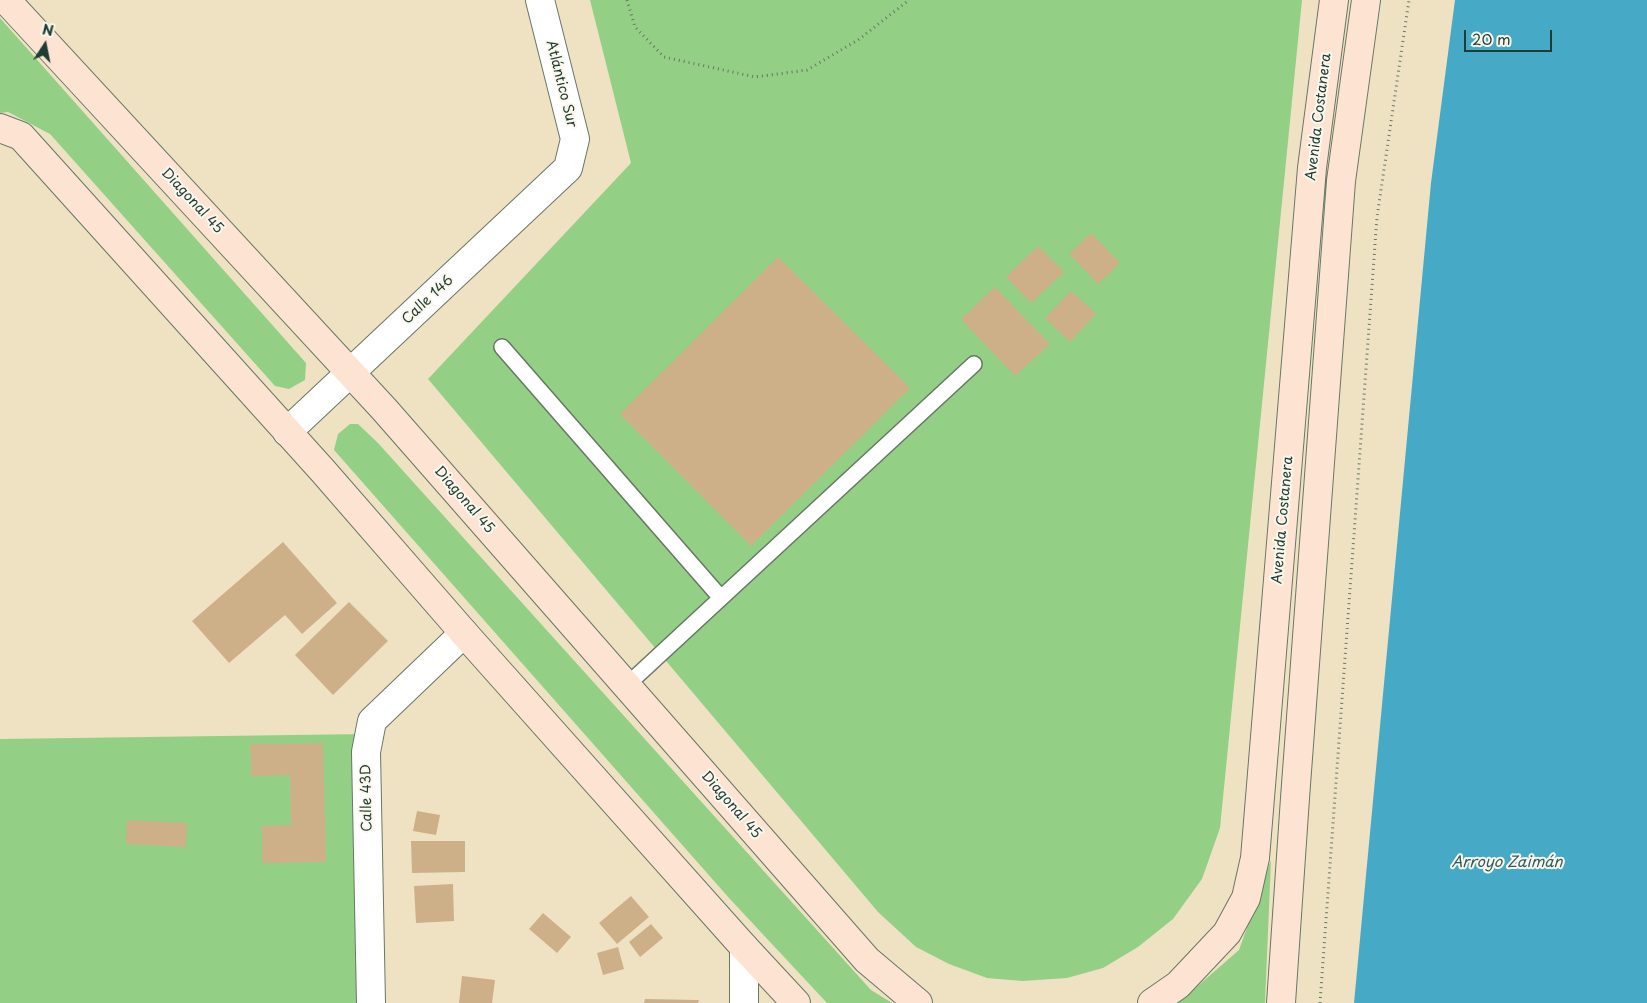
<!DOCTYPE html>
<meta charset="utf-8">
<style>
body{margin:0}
#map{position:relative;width:1647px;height:1003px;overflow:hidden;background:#efe2c3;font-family:"Playpen Sans",sans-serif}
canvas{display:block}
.north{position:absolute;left:20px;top:20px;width:50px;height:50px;-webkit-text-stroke:4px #fbf7ec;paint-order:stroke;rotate:11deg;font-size:14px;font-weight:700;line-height:20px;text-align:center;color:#1f3d34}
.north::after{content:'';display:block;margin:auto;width:18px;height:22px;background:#1f3d34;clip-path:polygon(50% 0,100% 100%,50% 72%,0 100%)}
.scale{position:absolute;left:1464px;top:30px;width:88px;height:22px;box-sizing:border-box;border:2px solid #1f3d34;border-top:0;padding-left:6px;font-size:15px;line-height:18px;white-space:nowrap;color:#1f3d34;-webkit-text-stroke:4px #fbf7ec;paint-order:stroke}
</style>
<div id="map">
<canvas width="1647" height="1003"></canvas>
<div class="north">N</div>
<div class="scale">20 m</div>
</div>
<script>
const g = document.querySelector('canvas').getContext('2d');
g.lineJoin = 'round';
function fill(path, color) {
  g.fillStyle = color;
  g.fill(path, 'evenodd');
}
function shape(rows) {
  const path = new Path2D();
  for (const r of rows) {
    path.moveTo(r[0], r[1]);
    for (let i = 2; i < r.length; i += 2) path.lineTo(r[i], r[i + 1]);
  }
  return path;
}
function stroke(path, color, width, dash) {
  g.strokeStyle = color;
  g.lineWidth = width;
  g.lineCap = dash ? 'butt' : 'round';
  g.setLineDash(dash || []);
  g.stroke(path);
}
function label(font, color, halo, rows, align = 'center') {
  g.font = font + ' "Playpen Sans",sans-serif';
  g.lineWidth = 4;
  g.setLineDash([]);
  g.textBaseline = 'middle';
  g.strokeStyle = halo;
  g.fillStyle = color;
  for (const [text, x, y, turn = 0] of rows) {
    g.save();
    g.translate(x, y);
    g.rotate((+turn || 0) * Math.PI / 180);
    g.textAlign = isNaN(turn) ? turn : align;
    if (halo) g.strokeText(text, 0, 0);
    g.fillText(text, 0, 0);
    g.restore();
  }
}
fill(shape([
 [590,0,1302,0,1220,828,1202,879,1173,919,1138,947,1103,968,1067,978,1022,981,987,978,949,964,916,947,878,912,428,379,631,163],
 [0,18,306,363,305,380,289,389,275,386,50,134,8,112,0,113],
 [350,424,358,424,378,443,871,990,892,1003,827,1003,729,898,334,450,338,434],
 [366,734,373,1003,0,1003,0,739],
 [1271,860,1265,1003,1178,1003,1239,950]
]), '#93d085');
fill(shape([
 [1455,0,1647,0,1647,1003,1354,1003,1431,183]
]), '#46aac6');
fill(shape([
 [1091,233,1120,263,1098,284,1069,254],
 [1038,246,1064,272,1031,303,1006,277],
 [778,257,910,388,751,546,620,414],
 [995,287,1050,344,1015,376,961,319],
 [1071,291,1096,314,1070,342,1045,318],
 [283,542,337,603,302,634,285,615,229,663,192,621],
 [349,602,388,641,333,695,295,655],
 [323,743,326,862,262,863,262,826,291,825,290,775,251,776,250,744],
 [417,811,440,815,436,835,413,831],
 [127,820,187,823,186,847,126,844],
 [411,841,465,841,465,872,412,873],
 [453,884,454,921,416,923,414,886],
 [631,896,649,917,617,944,599,923],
 [543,913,571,937,557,953,529,929],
 [651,924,663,938,640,957,629,942],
 [618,947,624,969,603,975,597,953],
 [462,976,495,980,492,1003,459,1003],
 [645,999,699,1000,698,1003,644,1003]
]), '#cdaf88');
const service = shape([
 [502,347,721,598],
 [627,685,974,364]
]);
const minor = shape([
 [287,432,568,168,575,139,540,0],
 [744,947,744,1003],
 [371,1003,366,752,372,721,464,633]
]);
const secondary = shape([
 [6,0,384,409,867,960,918,1003],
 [0,128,21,136,323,471,464,633,744,947,796,1003],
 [1152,1003,1178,985,1227,933,1246,898,1255,858,1312,168,1334,0],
 [1281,1003,1295,798,1341,181,1366,0]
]);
stroke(service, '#687766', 18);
stroke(minor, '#687766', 30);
stroke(secondary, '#687766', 30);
stroke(shape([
 [627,0,635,27,664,57,755,77,807,70,858,40,909,0],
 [1320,1003,1377,217,1409,0]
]), '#687766', 3, [1, 4]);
stroke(service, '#fff', 15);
stroke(minor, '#fff', 28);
stroke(secondary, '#fde3d1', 28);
label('14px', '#1f3d34', '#fbf7ec', [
 ["Atlántico Sur",561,84,76],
 ["Avenida Costanera",1319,117,-83],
 ["Diagonal 45",192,201,47],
 ["Calle 146",428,300,-43],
 ["Diagonal 45",464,500,49],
 ["Avenida Costanera",1283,520,-85],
 ["Calle 43D",367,798,-91],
 ["Diagonal 45",731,805,49]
]);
label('italic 15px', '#2b5e60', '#fbf7ec', [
 ["Arroyo Zaimán",1507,863]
]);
</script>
